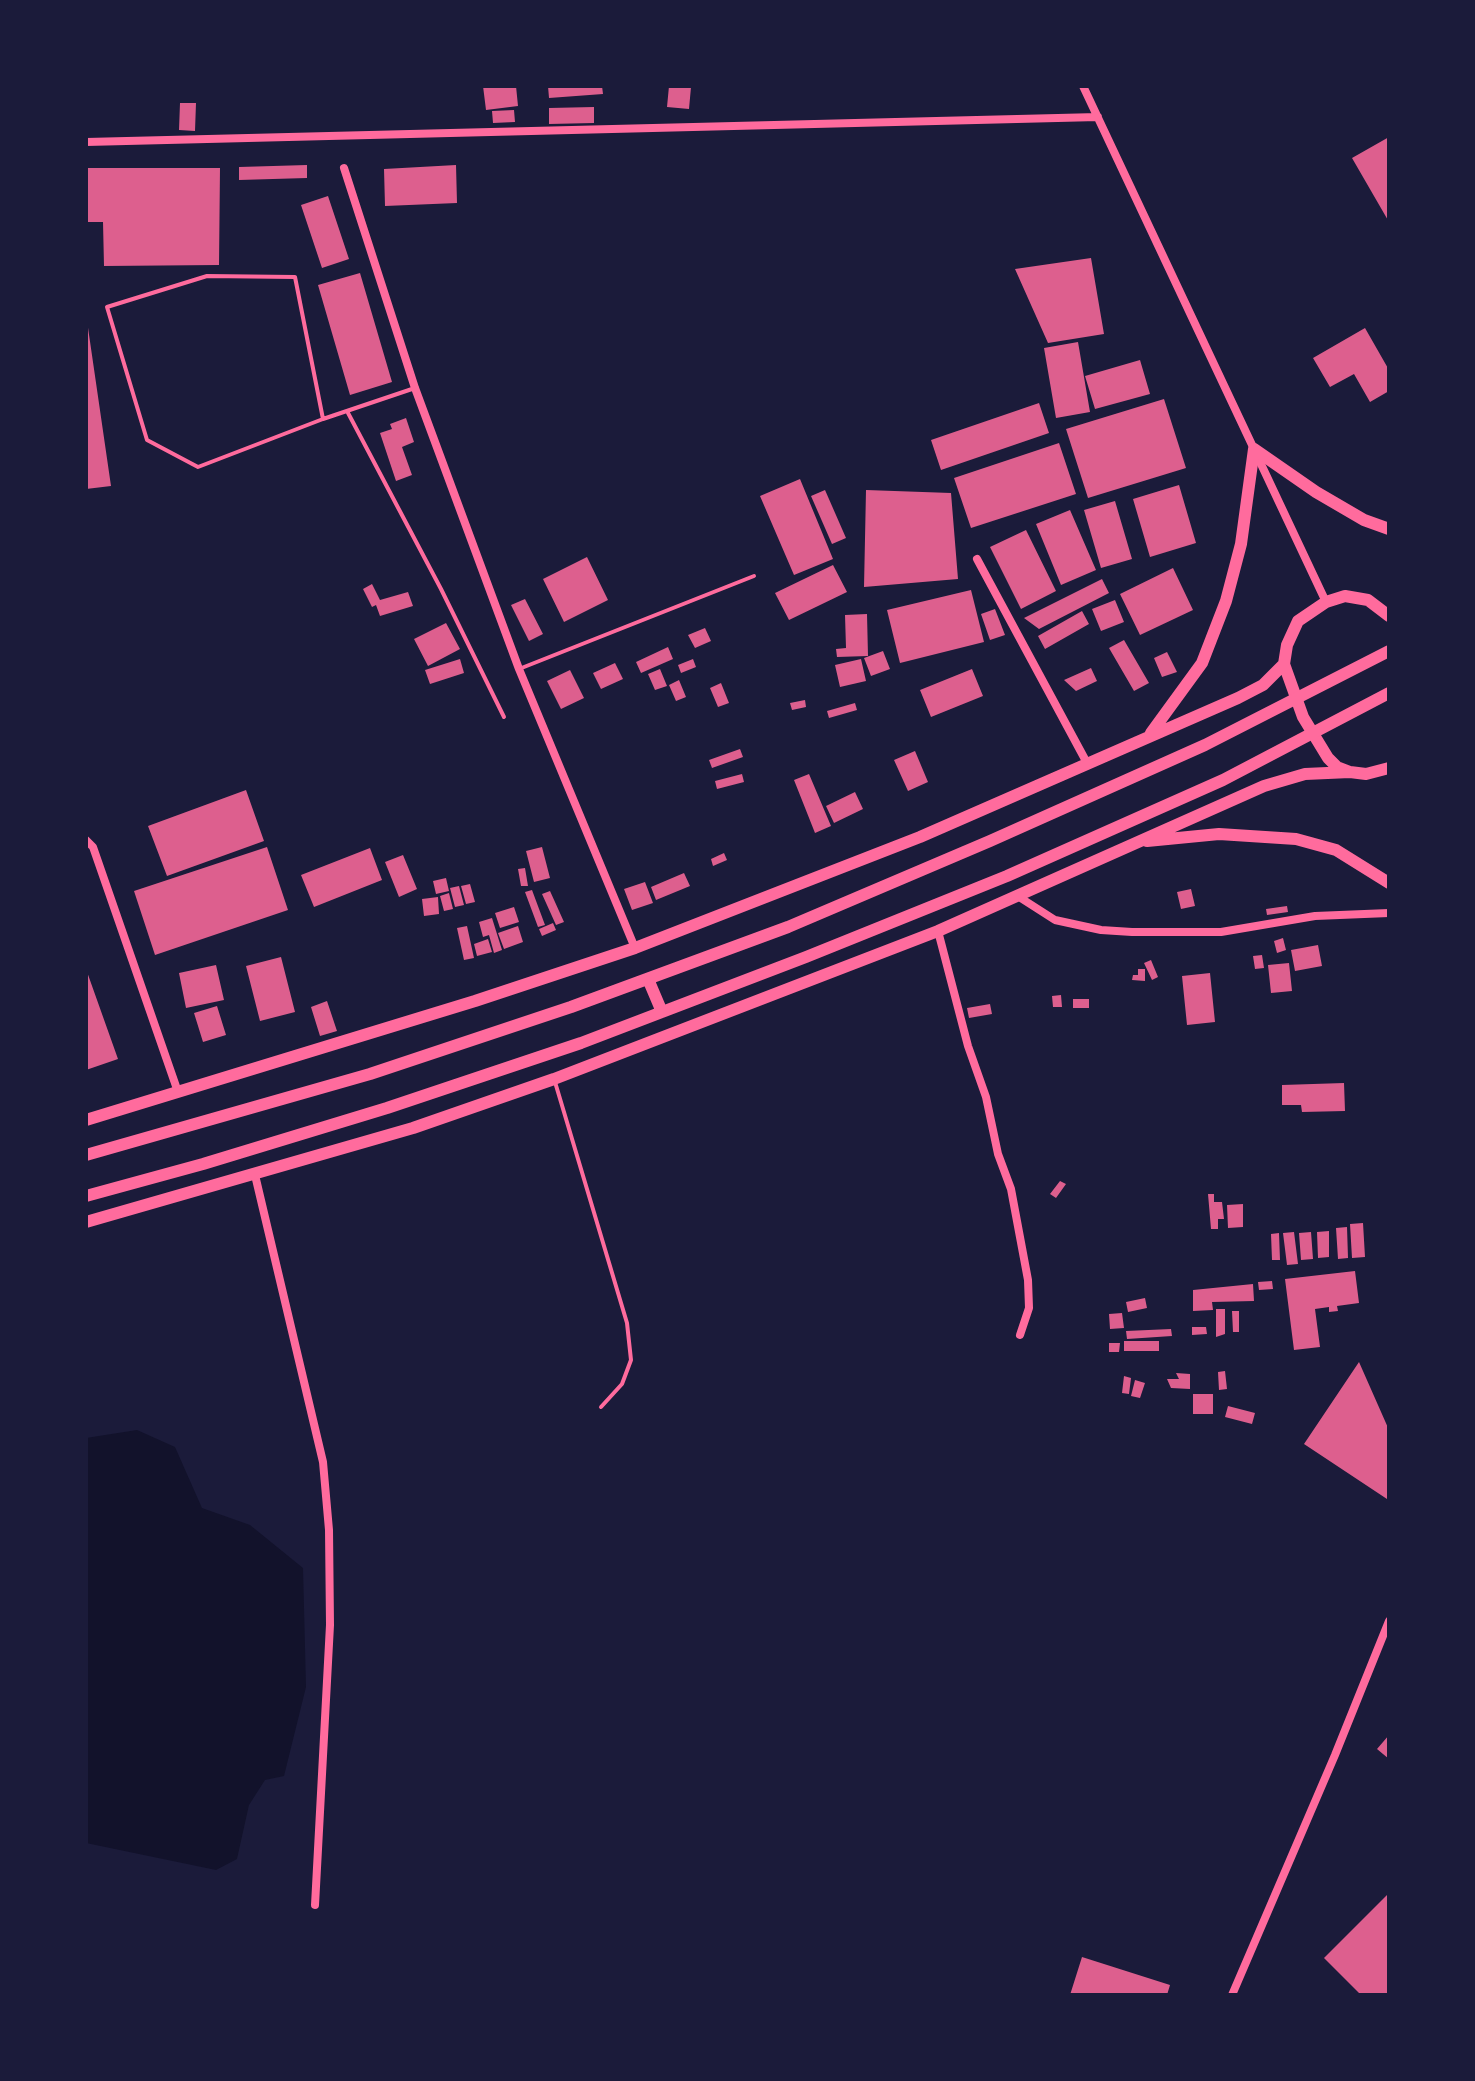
<!DOCTYPE html>
<style>
body{margin:0}
#map{position:relative;width:1475px;height:2081px;overflow:hidden;background:#1b1b3a;font-family:Raleway,sans-serif}
canvas{display:block}
.frame{position:absolute;inset:0;border:88px solid #1b1b3a;pointer-events:none}
</style>
<div id="map">
<canvas width="1475" height="2081"></canvas>
<div class="frame"></div>
</div>
<script>
const g = document.querySelector('canvas').getContext('2d');
g.lineJoin = 'round';
function fill(path, color) {
  g.fillStyle = color;
  g.fill(path, 'evenodd');
}
function shape(rows) {
  const path = new Path2D();
  for (const r of rows) {
    path.moveTo(r[0], r[1]);
    for (let i = 2; i < r.length; i += 2) path.lineTo(r[i], r[i + 1]);
  }
  return path;
}
function stroke(path, color, width, dash) {
  g.strokeStyle = color;
  g.lineWidth = width;
  g.lineCap = dash ? 'butt' : 'round';
  g.setLineDash(dash || []);
  g.stroke(path);
}
fill(shape([
 [137,1430,175,1447,202,1508,250,1525,303,1568,306,1687,284,1776,265,1780,249,1805,237,1859,216,1870,86,1843,86,1438]
]), '#12122b');
fill(shape([
 [483,86,516,86,518,106,486,110],
 [548,86,602,86,603,94,549,98],
 [669,86,691,87,689,109,667,107],
 [180,103,196,103,195,131,179,130],
 [594,107,594,123,549,124,549,108],
 [514,110,515,122,493,123,492,111],
 [1389,137,1389,222,1352,158],
 [307,165,307,178,239,180,239,167],
 [456,165,457,203,385,206,384,169],
 [86,168,220,168,219,265,104,266,103,222,86,222],
 [328,196,349,259,322,268,301,205],
 [1091,258,1104,334,1048,343,1015,269],
 [360,273,392,382,350,395,318,285],
 [86,314,111,486,86,489],
 [1365,328,1389,370,1389,391,1370,402,1354,374,1330,387,1313,358],
 [1078,342,1090,412,1056,418,1044,348],
 [1140,360,1150,394,1095,409,1085,376],
 [1164,399,1186,468,1088,498,1066,429],
 [1039,403,1049,433,941,470,931,440],
 [406,418,414,442,402,447,412,475,396,481,380,433,392,429,390,424],
 [1059,443,1076,494,971,528,954,478],
 [800,479,833,559,794,575,760,496],
 [1179,485,1196,543,1150,557,1133,499],
 [825,490,846,538,832,544,811,496],
 [866,490,951,493,958,579,864,587],
 [1115,501,1132,559,1101,568,1084,510],
 [1070,510,1096,570,1061,585,1036,524],
 [1026,530,1056,591,1021,609,990,547],
 [587,557,608,600,564,622,543,579],
 [833,565,847,592,789,620,775,593],
 [1173,568,1193,610,1140,635,1120,594],
 [1102,579,1109,593,1039,629,1024,618],
 [372,584,380,600,408,592,413,606,380,616,376,605,372,607,363,589],
 [971,590,984,642,900,663,887,610],
 [525,599,543,634,529,641,511,605],
 [1115,600,1124,622,1101,631,1092,609],
 [995,609,1005,635,990,640,981,614],
 [1082,611,1089,624,1045,649,1038,636],
 [867,614,868,656,837,657,836,649,846,648,845,615],
 [446,623,460,649,428,666,414,639],
 [705,628,711,641,695,648,688,635],
 [1124,640,1149,683,1134,691,1109,648],
 [668,647,673,659,641,673,636,662],
 [883,651,890,669,871,676,864,658],
 [1167,652,1177,672,1162,677,1154,658],
 [460,659,464,673,430,684,425,670],
 [693,659,696,667,681,673,678,665],
 [861,659,866,681,840,687,835,665],
 [615,663,623,679,601,689,593,673],
 [1091,668,1097,681,1076,691,1064,680],
 [660,669,667,686,655,690,648,674],
 [972,669,983,696,931,717,920,690],
 [570,670,584,698,561,709,547,681],
 [679,680,686,697,676,701,669,685],
 [721,683,729,703,718,707,710,688],
 [805,700,806,707,792,710,790,703],
 [855,703,857,710,829,718,827,711],
 [740,749,743,757,712,768,709,760],
 [915,751,928,782,908,791,894,760],
 [742,774,744,782,717,789,715,781],
 [809,774,831,826,815,833,794,780],
 [246,790,264,841,167,876,148,826],
 [855,792,863,809,834,823,826,806],
 [267,847,288,910,155,955,134,891],
 [542,847,550,878,534,882,526,851],
 [370,848,382,880,314,907,301,875],
 [724,853,727,860,713,866,711,859],
 [403,855,417,889,399,897,385,862],
 [525,868,528,886,521,886,518,869],
 [684,873,690,886,656,900,651,887],
 [446,878,449,891,436,894,433,881],
 [645,882,653,903,632,910,624,889],
 [470,884,475,902,466,904,461,886],
 [459,886,464,905,455,907,450,888],
 [1191,889,1195,906,1181,909,1177,892],
 [532,890,545,925,538,927,525,892],
 [550,891,564,922,556,925,542,894],
 [449,893,453,909,444,911,440,896],
 [438,897,439,914,424,916,422,899],
 [1287,906,1288,912,1267,915,1266,909],
 [514,907,519,922,500,928,495,913],
 [492,918,502,950,494,953,489,935,483,937,479,922],
 [553,923,556,930,542,936,539,929],
 [467,926,474,958,464,960,457,928],
 [518,926,523,942,504,949,498,933],
 [1283,938,1286,950,1277,953,1274,941],
 [488,939,492,952,477,956,474,944],
 [1318,945,1322,966,1295,971,1291,950],
 [1262,955,1264,968,1255,969,1253,956],
 [281,957,295,1012,260,1021,246,966],
 [1151,960,1158,977,1152,980,1144,963],
 [1289,963,1292,991,1271,993,1268,965],
 [216,965,224,1000,186,1008,179,973],
 [86,969,118,1059,86,1070],
 [1138,969,1145,969,1145,981,1132,980,1133,975,1138,975],
 [1210,973,1215,1022,1187,1025,1182,976],
 [1061,995,1062,1007,1053,1007,1052,996],
 [1073,999,1089,999,1089,1008,1073,1008],
 [327,1001,337,1031,320,1036,311,1007],
 [990,1004,992,1014,969,1018,967,1008],
 [217,1006,226,1035,203,1042,194,1013],
 [1344,1083,1345,1111,1302,1112,1301,1105,1282,1105,1282,1085],
 [1060,1181,1066,1184,1056,1198,1050,1194],
 [1208,1194,1214,1194,1214,1202,1222,1202,1224,1219,1218,1219,1218,1229,1211,1229],
 [1243,1204,1243,1227,1228,1228,1227,1205],
 [1363,1223,1365,1257,1352,1258,1350,1224],
 [1347,1227,1348,1258,1338,1259,1336,1228],
 [1329,1231,1329,1257,1318,1258,1317,1232],
 [1294,1232,1298,1264,1287,1265,1283,1233],
 [1311,1232,1313,1259,1301,1260,1299,1233],
 [1279,1233,1280,1260,1272,1260,1271,1234],
 [1355,1271,1359,1303,1337,1306,1338,1311,1329,1312,1329,1307,1315,1309,1320,1347,1294,1350,1285,1279],
 [1272,1281,1273,1289,1259,1290,1258,1282],
 [1253,1284,1254,1301,1212,1302,1213,1310,1193,1311,1193,1290],
 [1145,1298,1147,1308,1128,1312,1126,1302],
 [1216,1309,1225,1309,1225,1334,1216,1337],
 [1232,1311,1239,1311,1239,1332,1233,1332],
 [1122,1313,1124,1328,1110,1329,1109,1314],
 [1192,1327,1206,1327,1207,1334,1192,1335],
 [1171,1329,1172,1336,1127,1339,1126,1331],
 [1124,1341,1159,1341,1159,1351,1124,1351],
 [1109,1343,1120,1343,1119,1352,1109,1352],
 [1359,1362,1389,1430,1387,1499,1304,1444],
 [1225,1371,1227,1389,1219,1390,1218,1372],
 [1176,1373,1190,1374,1190,1389,1171,1388,1167,1379,1179,1379],
 [1124,1376,1131,1378,1129,1394,1122,1393],
 [1135,1380,1145,1383,1140,1398,1131,1396],
 [1193,1394,1213,1394,1213,1414,1193,1414],
 [1228,1406,1255,1413,1252,1424,1225,1417],
 [1389,1735,1389,1759,1377,1749],
 [1389,1893,1389,1995,1361,1995,1324,1958],
 [1082,1957,1170,1985,1167,1995,1070,1995]
]), '#dd5f8e');
stroke(shape([
 [347,411,441,589,504,717],
 [323,419,295,277,207,276,107,307,147,440,198,467,323,419,415,388],
 [519,669,754,576],
 [555,1082,627,1323,631,1360,622,1384,601,1407]
]), '#ff6b9d', 4);
stroke(shape([
 [1083,86,1326,602],
 [86,142,1098,117],
 [344,168,415,388,519,669,635,948],
 [977,559,1087,763],
 [86,840,93,847,178,1092],
 [1016,895,1055,920,1101,930,1132,932,1221,932,1315,916,1389,913],
 [938,931,968,1046,986,1097,998,1154,1011,1189,1028,1280,1029,1308,1020,1335],
 [255,1175,323,1462,329,1530,330,1625,315,1905],
 [1232,1995,1335,1755,1389,1621]
]), '#ff6b9d', 8);
stroke(shape([
 [1389,616,1368,600,1345,596,1326,602,1298,621,1287,645,1284,664,1303,717,1328,758,1337,767,1350,772,1366,774,1389,768],
 [1151,733,1202,663,1226,601,1241,544,1254,449,1316,492,1364,520,1389,529],
 [1147,841,1219,834,1296,839,1336,850,1389,883],
 [86,1120,475,1001,635,948,920,837,1238,698,1263,685,1284,664],
 [86,1222,413,1128,554,1079,938,931,1264,786,1305,774,1350,772]
]), '#ff6b9d', 12);
stroke(shape([
 [648,979,662,1012],
 [86,1155,370,1074,571,1007,788,927,990,841,1205,745,1389,651],
 [86,1196,203,1164,387,1108,581,1043,806,957,1007,876,1223,780,1389,693]
]), '#ff6b9d', 12);
</script>
